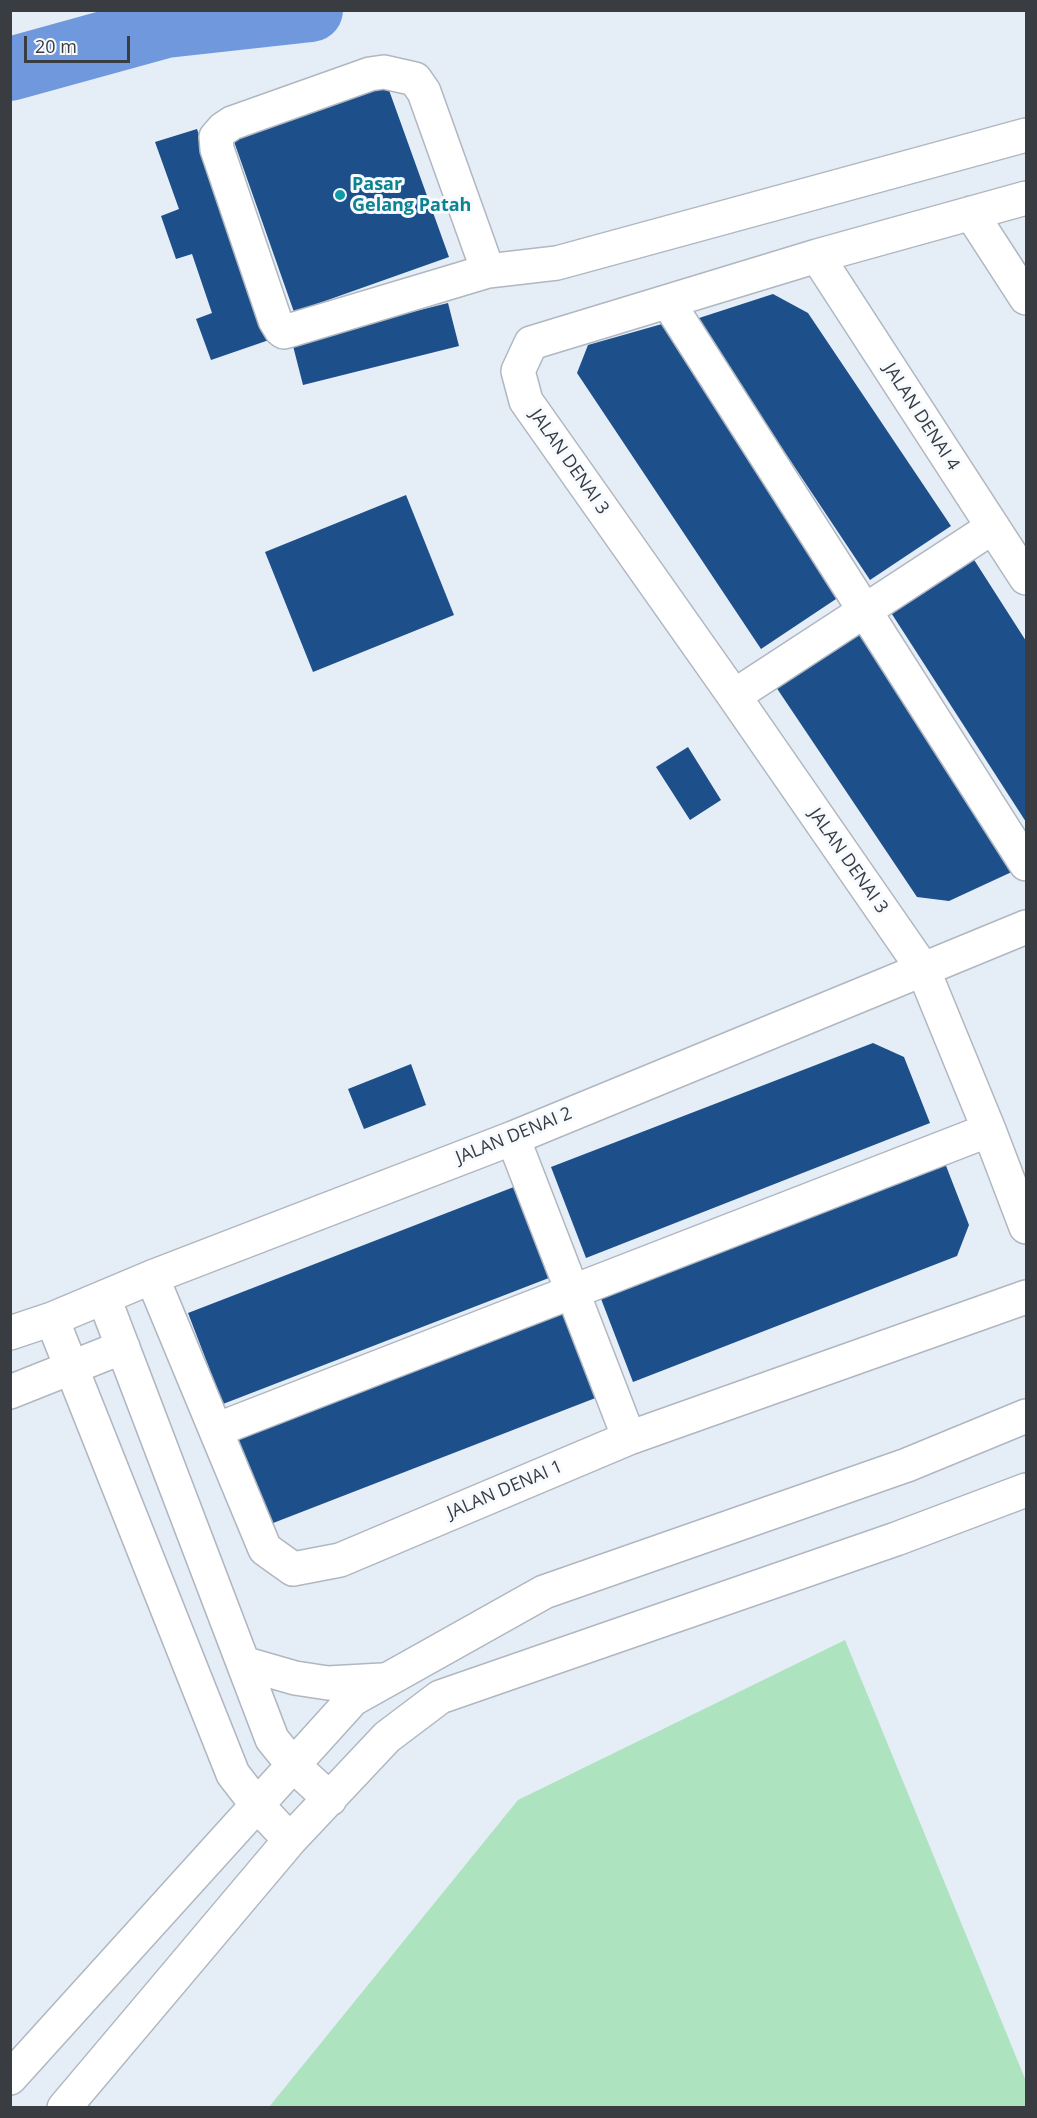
<!DOCTYPE html>
<style>
body{margin:0}
#map{position:relative;width:1037px;height:2118px;overflow:hidden;background:#e5edf7;font-family:"Open Sans",sans-serif}
canvas{display:block}
.frame{position:absolute;inset:0;border:12px solid #393c40;pointer-events:none}
.scale{position:absolute;left:24px;top:36px;width:106px;height:27px;box-sizing:border-box;border:3px solid #393c40;border-top:0;padding-left:8px;font-size:18px;line-height:21px;white-space:nowrap;color:#393c40;-webkit-text-stroke:4px #f7fafe;paint-order:stroke}
</style>
<div id="map">
<canvas width="1037" height="2118"></canvas>
<div class="frame"></div>
<div class="scale">20 m</div>
</div>
<script>
const g = document.querySelector('canvas').getContext('2d');
g.lineJoin = 'round';
function fill(path, color) {
  g.fillStyle = color;
  g.fill(path, 'evenodd');
}
function shape(rows) {
  const path = new Path2D();
  for (const r of rows) {
    path.moveTo(r[0], r[1]);
    for (let i = 2; i < r.length; i += 2) path.lineTo(r[i], r[i + 1]);
  }
  return path;
}
function stroke(path, color, width, dash) {
  g.strokeStyle = color;
  g.lineWidth = width;
  g.lineCap = dash ? 'butt' : 'round';
  g.setLineDash(dash || []);
  g.stroke(path);
}
function label(font, color, halo, rows, align = 'center') {
  g.font = font + ' "Open Sans",sans-serif';
  g.lineWidth = 6;
  g.setLineDash([]);
  g.textBaseline = 'middle';
  g.strokeStyle = halo;
  g.fillStyle = color;
  for (const [text, x, y, turn = 0] of rows) {
    g.save();
    g.translate(x, y);
    g.rotate((+turn || 0) * Math.PI / 180);
    g.textAlign = isNaN(turn) ? turn : align;
    if (halo) g.strokeText(text, 0, 0);
    g.fillText(text, 0, 0);
    g.restore();
  }
}
fill(shape([
 [845,1640,1026,2081,1026,2107,269,2107,518,1800]
]), '#ade3bf');
stroke(shape([
 [10,69,166,26,311,10]
]), '#7098dd', 64);
fill(shape([
 [385,79,449,257,294,312,231,133],
 [197,129,269,340,211,360,196,319,212,313,192,254,176,259,161,216,179,209,155,142],
 [773,294,808,313,951,526,870,580,696,319],
 [448,303,459,346,303,385,292,342],
 [662,324,681,355,842,595,761,649,577,373,588,345],
 [406,495,454,615,313,672,265,552],
 [971,555,1026,641,1026,822,888,608],
 [858,632,983,818,1016,870,949,901,917,897,776,687],
 [688,747,721,800,690,820,656,767],
 [873,1043,904,1057,930,1123,586,1258,551,1167],
 [411,1064,426,1105,364,1129,348,1089],
 [943,1158,969,1225,957,1256,633,1382,598,1291],
 [519,1185,554,1276,223,1404,188,1313],
 [563,1306,598,1397,268,1525,232,1434]
]), '#1d4f8a');
const minor = shape([
 [1026,198,817,256,531,343,518,371,526,401,734,696,923,969,989,1130,1026,1227],
 [971,213,1026,298],
 [817,256,1026,578],
 [488,271,291,330,284,332,281,330,275,320,217,149,216,137,223,129,232,123,370,74,384,72,415,79,424,92,488,271,557,263,1026,135],
 [668,302,1026,864],
 [734,696,993,527],
 [513,1138,629,1438],
 [152,1277,265,1549,293,1569,340,1560,629,1438,1026,1297],
 [104,1298,272,1739,293,1765,330,1799],
 [52,1319,233,1774,257,1805,290,1840],
 [10,1333,52,1319,152,1277,513,1138,1026,927],
 [10,1392,123,1347],
 [216,1430,989,1130],
 [243,1663,295,1678,328,1683,382,1680],
 [10,2078,353,1699,544,1592,907,1465,1026,1416],
 [64,2108,290,1840,387,1737,440,1697,896,1539,1026,1490]
]);
stroke(minor, '#b0b7c0', 36);
stroke(minor, '#fff', 33);
for (const [x, y, r, color] of [
 [340,195,6,"#0f9aa8"]
]) {
  const dot = new Path2D();
  dot.arc(x, y, r, 0, 2 * Math.PI);
  g.fillStyle = color;
  g.fill(dot);
  stroke(dot, '#f7fafe', 2);
}
label('bold 18px', '#0d838f', '#f7fafe', [
 ["Pasar",352,185],
 ["Gelang Patah",352,206]
], 'left');
label('18px', '#393c40', '#f7fafe', [
 ["JALAN DENAI 4",921,417,57],
 ["JALAN DENAI 3",569,462,55],
 ["JALAN DENAI 3",848,861,55],
 ["JALAN DENAI 2",514,1136,-22],
 ["JALAN DENAI 1",505,1490,-23]
]);
</script>
